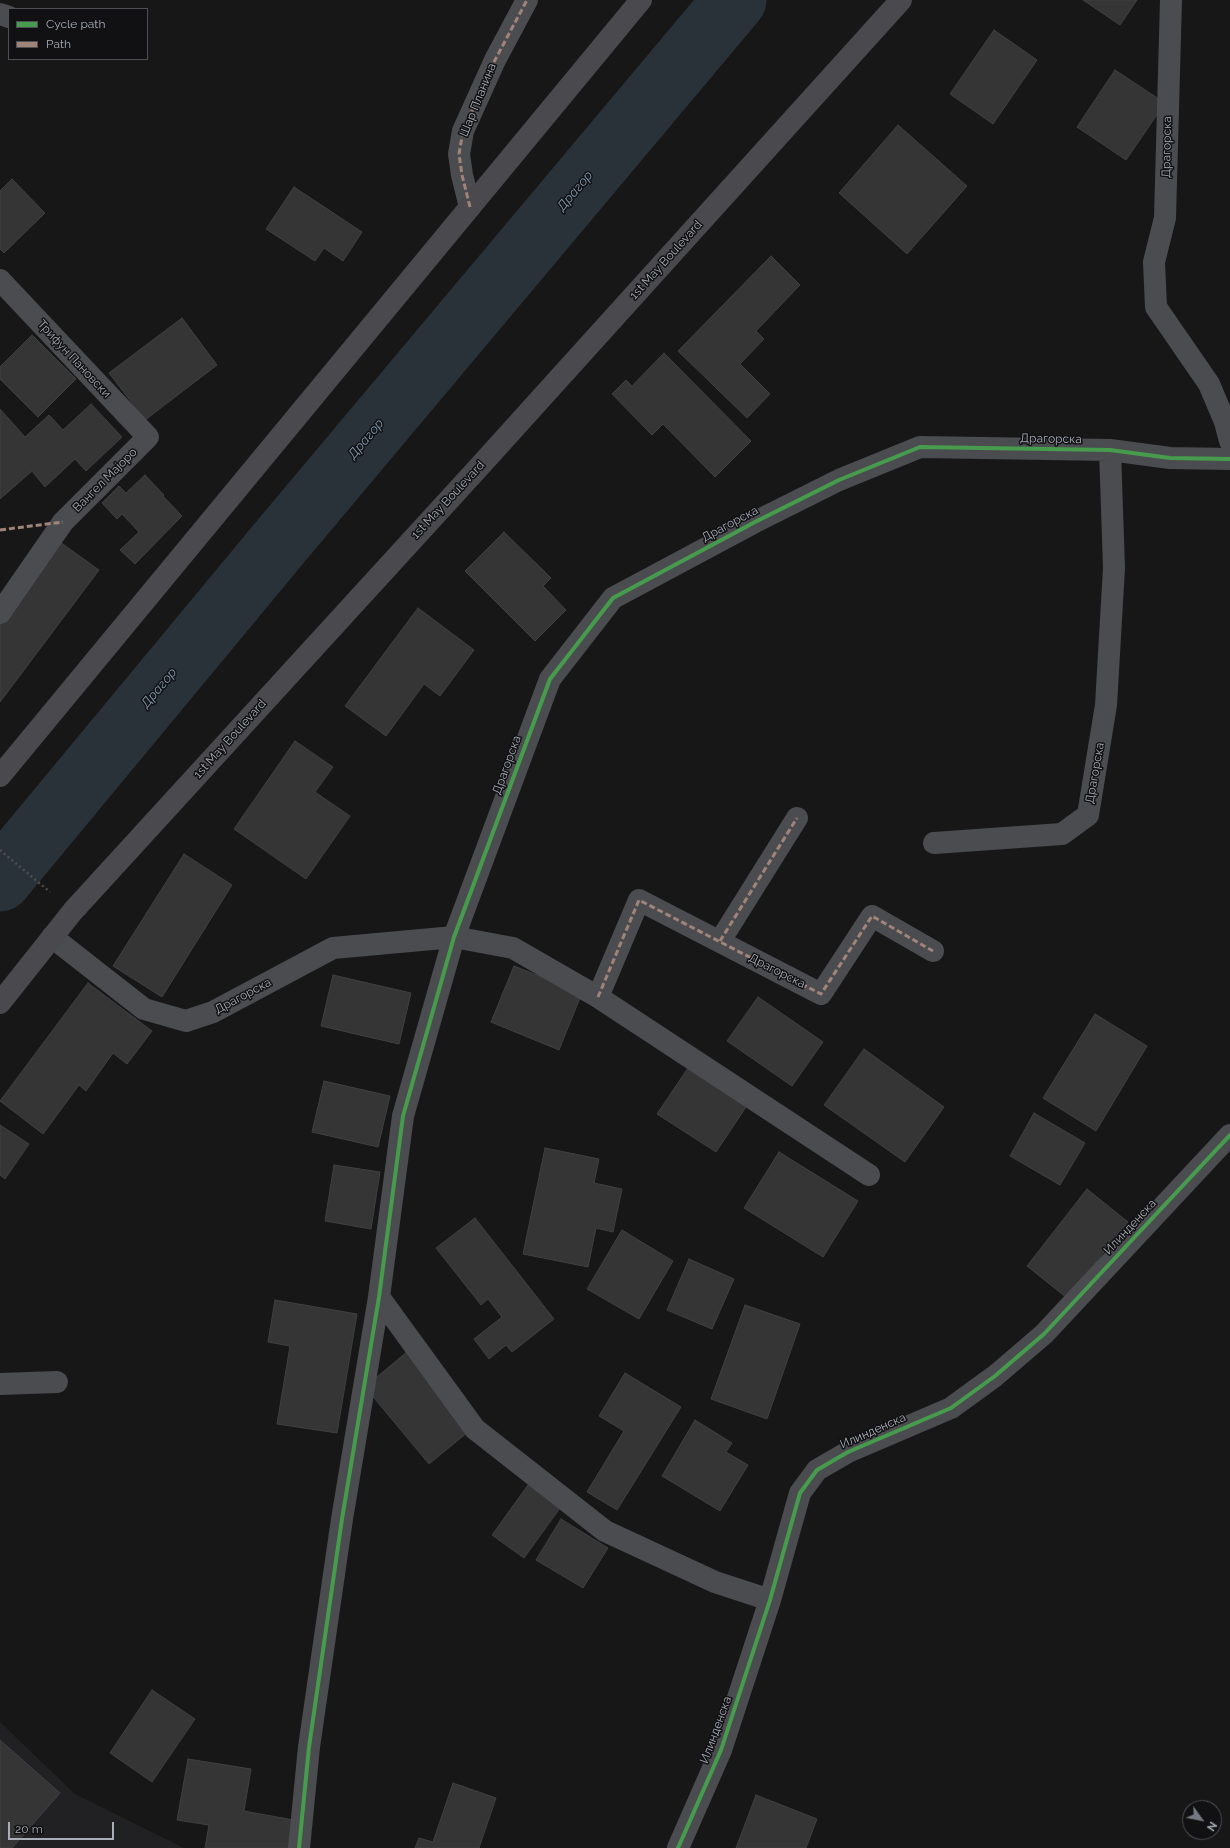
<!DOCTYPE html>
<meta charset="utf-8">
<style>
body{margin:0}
#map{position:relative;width:1230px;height:1848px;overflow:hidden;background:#171717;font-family:Raleway,sans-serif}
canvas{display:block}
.legend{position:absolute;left:8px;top:8px;width:140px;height:52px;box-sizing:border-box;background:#111113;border:1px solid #4d4f55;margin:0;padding:5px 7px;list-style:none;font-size:12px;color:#a8adb8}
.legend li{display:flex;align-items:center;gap:8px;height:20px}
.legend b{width:20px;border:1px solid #4d4f55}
.north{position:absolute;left:1182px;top:1800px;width:40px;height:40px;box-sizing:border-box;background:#111113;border:1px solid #4d4f55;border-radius:50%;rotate:123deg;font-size:11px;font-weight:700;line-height:16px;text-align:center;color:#a8adb8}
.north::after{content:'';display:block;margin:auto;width:14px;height:18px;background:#757880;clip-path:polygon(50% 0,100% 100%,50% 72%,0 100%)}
.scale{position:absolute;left:8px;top:1822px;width:106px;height:18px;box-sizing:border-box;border:2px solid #a8adb8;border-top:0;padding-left:5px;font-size:12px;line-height:14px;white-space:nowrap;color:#a8adb8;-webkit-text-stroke:3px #111113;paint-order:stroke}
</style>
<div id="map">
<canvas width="1230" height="1848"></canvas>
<ul class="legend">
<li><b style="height:5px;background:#469c4c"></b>Cycle path</li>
<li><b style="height:5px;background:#a18479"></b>Path</li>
</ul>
<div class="north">N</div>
<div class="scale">20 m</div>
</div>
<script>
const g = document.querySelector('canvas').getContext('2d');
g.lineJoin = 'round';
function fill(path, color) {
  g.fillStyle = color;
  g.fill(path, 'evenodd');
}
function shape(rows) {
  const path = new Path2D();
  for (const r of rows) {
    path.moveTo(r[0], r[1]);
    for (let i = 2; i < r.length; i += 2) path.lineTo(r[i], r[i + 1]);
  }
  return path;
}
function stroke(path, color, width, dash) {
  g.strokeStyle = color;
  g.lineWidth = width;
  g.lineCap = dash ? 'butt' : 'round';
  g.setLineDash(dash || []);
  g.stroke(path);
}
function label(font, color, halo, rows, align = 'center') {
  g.font = font + ' Raleway,sans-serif';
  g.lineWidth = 3;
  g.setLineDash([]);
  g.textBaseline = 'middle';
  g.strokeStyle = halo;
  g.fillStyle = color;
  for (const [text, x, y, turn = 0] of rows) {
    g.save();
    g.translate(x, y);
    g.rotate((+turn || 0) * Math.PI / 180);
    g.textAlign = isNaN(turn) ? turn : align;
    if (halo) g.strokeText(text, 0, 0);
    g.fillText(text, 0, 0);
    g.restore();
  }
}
fill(shape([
 [0,1722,75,1794,184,1848,0,1848]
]), '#212123');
stroke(shape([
 [0,880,276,547,735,0]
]), '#2a3239', 63);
const building = shape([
 [1083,0,1137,0,1120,25,1083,0],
 [994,30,1037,60,993,124,950,94,994,30],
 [1115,70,1165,103,1126,160,1077,127,1115,70],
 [898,125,967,186,907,254,839,193,898,125],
 [12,179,45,213,4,253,0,249,0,191,12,179],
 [294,187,362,232,343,261,324,248,315,261,266,229,294,187],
 [771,256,800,285,756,331,764,339,740,364,770,394,747,418,678,351,771,256],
 [182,318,217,365,145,420,109,373,182,318],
 [32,335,76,379,38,417,0,379,0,367,32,335],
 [664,353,751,441,715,477,663,424,652,435,612,394,626,380,632,386,664,353],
 [91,404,122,437,86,471,75,459,45,487,32,471,0,499,0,409,25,437,49,415,63,430,91,404],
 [145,475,164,495,163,496,182,516,135,564,120,550,139,532,122,514,117,519,102,503,119,486,126,493,145,475],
 [504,532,551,578,543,586,566,610,535,641,465,571,504,532],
 [60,542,99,570,0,702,0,622,60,542],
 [418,608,474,650,440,696,424,684,386,736,345,706,418,608],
 [295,741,333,767,315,792,350,816,306,879,234,829,295,741],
 [184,854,232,885,162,997,113,966,184,854],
 [514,966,582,993,559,1050,491,1022,514,966],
 [333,975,411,993,399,1044,321,1026,333,975],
 [88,983,152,1031,127,1064,113,1053,86,1091,79,1085,43,1134,0,1101,88,983],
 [758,997,823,1042,792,1086,727,1041,758,997],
 [1095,1014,1147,1046,1096,1131,1043,1098,1095,1014],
 [864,1049,944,1107,905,1162,824,1105,864,1049],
 [690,1065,748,1104,716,1152,657,1114,690,1065],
 [324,1081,390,1096,378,1147,312,1132,324,1081],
 [1034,1113,1085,1143,1060,1185,1010,1156,1034,1113],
 [0,1125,29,1144,5,1179,0,1175,0,1125],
 [545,1148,599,1159,594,1183,622,1189,613,1232,596,1228,588,1267,523,1254,545,1148],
 [779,1152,858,1201,823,1257,744,1208,779,1152],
 [334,1165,380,1172,371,1229,325,1221,334,1165],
 [1087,1189,1128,1222,1067,1298,1027,1266,1087,1189],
 [475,1218,554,1319,512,1352,506,1345,489,1359,474,1339,502,1317,488,1299,481,1305,436,1248,475,1218],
 [622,1230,673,1261,639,1319,587,1289,622,1230],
 [689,1259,734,1279,712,1329,667,1310,689,1259],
 [275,1300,357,1314,337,1433,277,1424,290,1346,268,1342,275,1300],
 [745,1305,800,1324,767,1419,711,1399,745,1305],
 [408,1351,473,1428,429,1464,365,1387,408,1351],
 [625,1373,681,1407,617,1510,587,1492,624,1431,599,1416,625,1373],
 [695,1420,732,1443,726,1452,748,1465,720,1511,662,1476,695,1420],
 [528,1485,560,1508,524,1558,492,1535,528,1485],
 [561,1519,608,1548,583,1588,536,1560,561,1519],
 [152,1690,195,1719,152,1782,110,1753,152,1690],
 [0,1740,60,1793,12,1848,0,1848,0,1740],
 [188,1759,251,1769,244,1811,299,1821,294,1848,205,1848,209,1825,177,1820,188,1759],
 [453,1783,496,1798,479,1848,415,1848,419,1838,433,1842,453,1783],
 [756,1795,817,1819,806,1848,736,1848,756,1795]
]);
fill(building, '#353536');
stroke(building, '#3f4043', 1);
stroke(shape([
 [0,850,50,892]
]), '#4d4e52', 2.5, [2, 3]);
stroke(shape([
 [1171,0,1165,218,1154,262,1156,307,1209,384,1225,422,1230,441],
 [0,14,9,17],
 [470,207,462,175,459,154,463,131,495,60,527,0],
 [0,280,148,437,63,522,0,613],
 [934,843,1062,834,1088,815,1106,705,1114,568,1110,450],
 [52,937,144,1009,186,1021,213,1012,333,948,454,937,513,948,598,997,869,1175],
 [720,941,797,818],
 [598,997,639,900,821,994,872,916,933,951],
 [379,1297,475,1429,605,1531,715,1582,770,1600],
 [0,1384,57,1382],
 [299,1848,309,1747,342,1519,379,1297,403,1116,454,937,550,679,613,598,755,522,839,480,920,447,1110,450,1170,458,1230,459],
 [678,1848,721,1750,770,1600,800,1493,817,1470,848,1452,951,1408,995,1376,1044,1334,1230,1135]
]), '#4b4c50', 22);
stroke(shape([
 [0,776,641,0],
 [0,1003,73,911,479,467,901,0]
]), '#4a4a4e', 22);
stroke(shape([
 [470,207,462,175,459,154,463,131,495,60,527,0],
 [0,530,63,522],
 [720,941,797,818],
 [598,997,639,900,821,994,872,916,933,951]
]), '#a18479', 3, [6, 3]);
stroke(shape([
 [299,1848,309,1747,342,1519,379,1297,403,1116,454,937,550,679,613,598,755,522,839,480,920,447,1110,450,1170,458,1230,459],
 [678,1848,721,1750,770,1600,800,1493,817,1470,848,1452,951,1408,995,1376,1044,1334,1230,1135]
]), '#469c4c', 4);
label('12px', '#a8adb8', '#111113', [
 ["Шар Планина",478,100,-68],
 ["Драгорска",1167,147,-89],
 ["1st May Boulevard",666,260,-48],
 ["Трифун Пановски",74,359,47],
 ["Драгорска",1051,439,1],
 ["Вангел Мајоро",105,480,-45],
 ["1st May Boulevard",448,500,-47],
 ["Драгорска",730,524,-28],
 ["1st May Boulevard",230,739,-48],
 ["Драгорска",507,765,-70],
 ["Драгорска",1095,773,-80],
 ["Драгорска",777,971,27],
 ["Драгорска",243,996,-28],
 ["Илинденска",1130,1227,-47],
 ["Илинденска",873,1431,-24],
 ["Илинденска",716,1730,-70]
]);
label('italic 13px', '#7f9bb3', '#111113', [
 ["Драгор",575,191,-50],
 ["Драгор",366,439,-50],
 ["Драгор",159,688,-50]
]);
</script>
